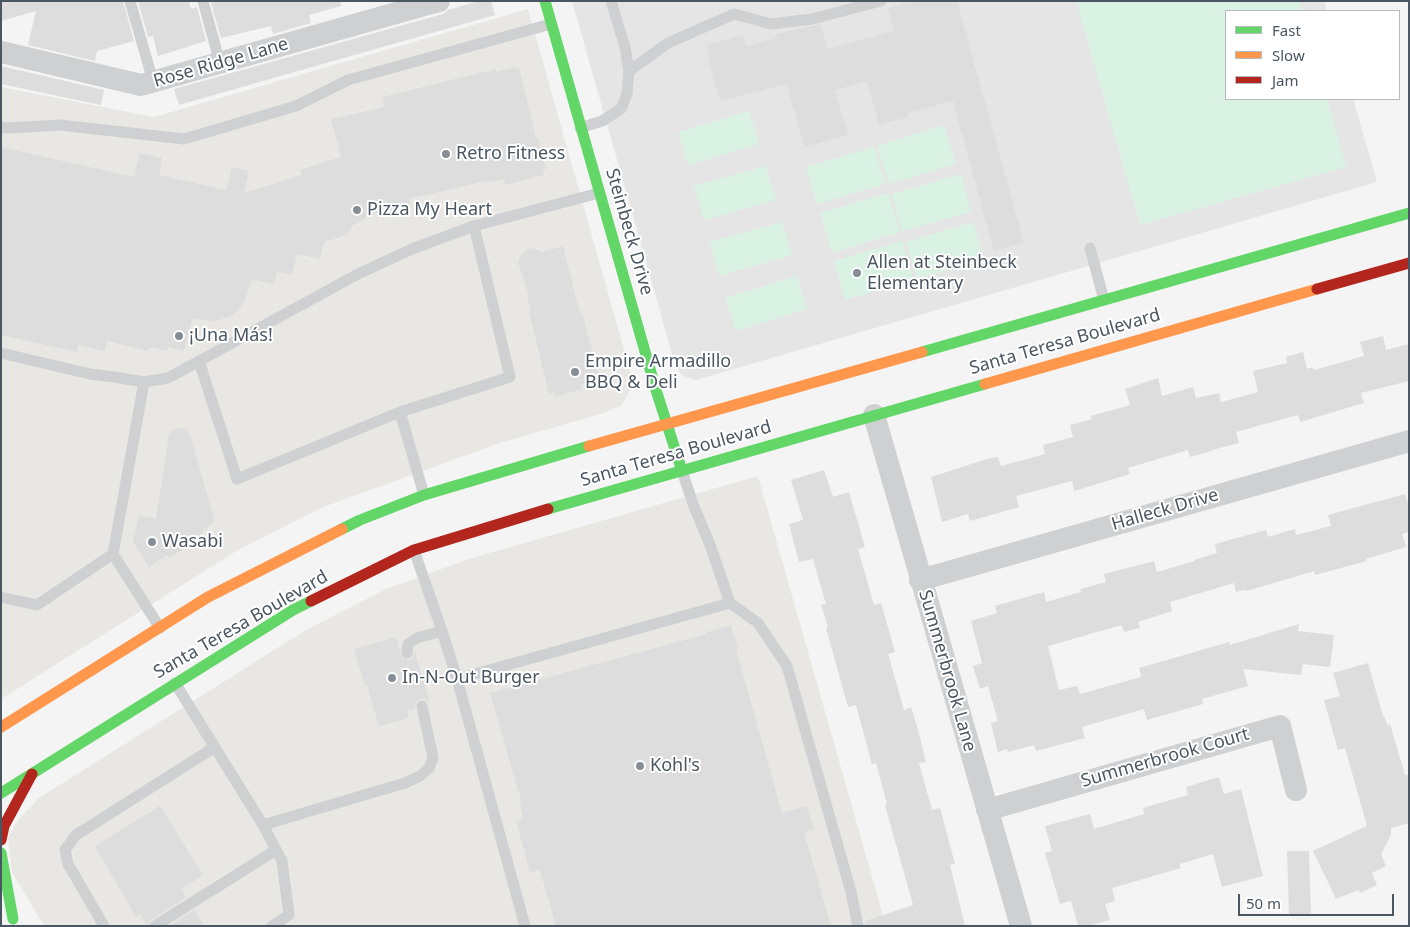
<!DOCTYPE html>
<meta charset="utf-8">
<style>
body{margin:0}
#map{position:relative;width:1410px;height:927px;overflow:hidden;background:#f4f4f4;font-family:"Noto Sans",sans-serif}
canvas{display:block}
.frame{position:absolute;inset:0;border:2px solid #4a5661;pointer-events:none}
.legend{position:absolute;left:1225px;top:10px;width:175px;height:90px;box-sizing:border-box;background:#fff;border:1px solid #b7bbc0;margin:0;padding:6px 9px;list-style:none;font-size:15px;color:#4a5661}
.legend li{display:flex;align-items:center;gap:10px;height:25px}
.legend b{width:25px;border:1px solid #b7bbc0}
.scale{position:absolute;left:1238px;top:894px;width:156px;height:22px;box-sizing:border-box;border:2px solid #4a5661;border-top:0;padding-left:6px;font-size:15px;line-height:18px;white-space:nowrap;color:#4a5661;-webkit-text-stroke:4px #fff;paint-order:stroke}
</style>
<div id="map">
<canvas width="1410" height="927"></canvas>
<div class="frame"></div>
<ul class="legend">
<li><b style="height:6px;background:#63d668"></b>Fast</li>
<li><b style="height:6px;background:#ff974d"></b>Slow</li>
<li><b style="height:6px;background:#b3261e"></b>Jam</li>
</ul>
<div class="scale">50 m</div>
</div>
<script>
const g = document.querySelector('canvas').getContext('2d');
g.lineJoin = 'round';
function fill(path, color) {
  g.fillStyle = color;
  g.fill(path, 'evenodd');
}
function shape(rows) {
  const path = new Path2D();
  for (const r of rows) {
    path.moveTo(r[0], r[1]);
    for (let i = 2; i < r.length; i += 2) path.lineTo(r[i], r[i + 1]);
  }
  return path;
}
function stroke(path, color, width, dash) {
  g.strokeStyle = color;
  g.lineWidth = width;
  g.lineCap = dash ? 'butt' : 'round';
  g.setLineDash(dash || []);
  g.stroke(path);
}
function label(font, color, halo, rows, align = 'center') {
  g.font = font + ' "Noto Sans",sans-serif';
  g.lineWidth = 4;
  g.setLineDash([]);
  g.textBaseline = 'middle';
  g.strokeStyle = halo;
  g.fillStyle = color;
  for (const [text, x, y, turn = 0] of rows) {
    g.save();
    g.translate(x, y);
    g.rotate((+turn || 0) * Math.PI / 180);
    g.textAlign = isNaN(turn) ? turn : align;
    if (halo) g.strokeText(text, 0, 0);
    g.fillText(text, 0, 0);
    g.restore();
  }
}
fill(shape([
 [528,9,632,378,631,388,622,405,604,413,503,442,323,507,238,550,1,699,1,87,154,117],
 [758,476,886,926,44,926,12,872,8,838,18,820,39,798,306,630,386,589,472,558]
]), '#e8e7e3');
fill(shape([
 [572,1,1324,1,1327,11,1226,11,1226,99,1353,99,1377,182,696,380,685,377,680,373,675,364]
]), '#e6e5e6');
fill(shape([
 [1076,1,1299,1,1302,11,1226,11,1226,99,1327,99,1346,167,1140,225],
 [749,111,759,144,688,165,678,132],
 [944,125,956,164,889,184,877,146],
 [874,147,885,184,817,204,806,167],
 [766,166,776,200,704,220,694,186],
 [961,174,971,212,902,231,892,194],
 [888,193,900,232,832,253,820,213],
 [782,222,792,255,719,276,710,242],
 [973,222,984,260,917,279,906,242],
 [902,241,913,280,845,300,834,261],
 [797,276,807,309,736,331,725,298]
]), '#d9f2e3');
fill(shape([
 [1,1,123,1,134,41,97,51,95,61,28,45,36,11,1,21],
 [138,1,189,1,191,9,197,7,206,41,158,56,153,36,148,37],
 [219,1,340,1,341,6,309,15,311,23,273,34,271,26,221,38,211,3],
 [479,1,491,1,495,15,179,105,174,89,443,14,448,10],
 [914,1,957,1,1024,243,994,251,953,101,908,113,909,117,879,125,867,81,835,90,848,135,804,147,787,84,720,101,708,57,710,56,706,45,743,35,746,46,777,38,776,34,821,24,827,49,894,31,888,8],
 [1,66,104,90,101,105,1,84],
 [515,67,515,69,519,68,536,138,538,137,546,169,543,170,544,175,509,184,505,184,504,179,485,183,485,181,409,199,411,205,366,216,366,218,352,226,347,235,324,242,320,259,297,254,292,275,277,272,274,284,252,279,244,302,238,310,232,316,215,321,192,319,184,351,168,347,167,351,149,347,148,351,107,341,105,351,79,345,77,352,1,335,1,147,134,177,140,153,162,158,159,175,226,190,232,167,249,171,244,193,302,175,300,170,341,157,331,119,385,107,382,97,496,69,496,72],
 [563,246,580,314,582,313,600,379,581,385,582,389,555,397,554,392,549,394,529,312,531,312,527,297,529,296,518,262,520,256,528,249,532,248,543,252],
 [1383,336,1386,350,1409,344,1409,381,1361,393,1364,403,1300,422,1298,415,1272,422,1236,432,1239,443,1212,450,1212,451,1190,457,1188,450,1128,468,1130,474,1074,491,1072,481,1016,496,1019,507,970,521,968,514,942,522,931,477,990,458,998,457,1001,466,1045,454,1043,445,1073,437,1070,425,1092,419,1091,416,1130,405,1125,389,1158,378,1162,396,1193,387,1196,398,1219,393,1221,402,1258,392,1253,371,1287,363,1286,357,1303,352,1307,369,1313,367,1314,370,1364,356,1360,342],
 [179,428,185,429,190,434,215,522,202,530,203,533,185,544,187,547,169,558,167,555,149,567,133,542,139,515,156,519,169,435,173,430],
 [824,470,833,497,849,492,865,547,858,549,874,605,881,603,895,652,888,654,904,710,911,707,918,730,926,762,919,763,932,810,940,808,955,864,950,865,965,926,865,926,865,921,913,905,885,805,887,804,876,763,872,764,870,757,856,705,848,707,826,628,828,627,821,605,826,604,814,563,813,559,799,562,789,524,803,520,791,480],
 [1405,494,1409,507,1409,532,1402,534,1406,547,1366,559,1367,561,1315,575,1314,571,1247,591,1244,590,1236,592,1234,583,1170,602,1172,611,1138,622,1140,628,1124,632,1122,626,1118,626,1048,646,1059,690,1077,686,1080,694,1141,677,1139,668,1229,642,1230,645,1299,624,1298,631,1334,635,1330,667,1303,664,1301,675,1243,669,1248,686,1202,699,1203,704,1147,720,1144,709,1082,727,1085,738,1036,751,1034,745,1008,752,1007,749,998,752,991,723,998,721,988,686,980,689,973,666,982,663,971,621,997,613,995,606,1044,592,1046,602,1081,592,1080,589,1106,582,1104,574,1154,561,1157,572,1195,561,1194,560,1217,553,1215,544,1266,530,1268,537,1295,529,1296,535,1331,526,1328,515],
 [731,625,738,649,736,649,782,813,807,806,814,829,804,832,831,926,556,926,540,870,530,872,516,821,523,819,520,804,521,804,520,796,490,693,707,634,707,632],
 [396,637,402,659,410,660,413,657,415,652,430,704,425,699,420,699,415,703,415,708,407,711,409,718,379,726,367,685,365,686,354,649],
 [1368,663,1383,716,1384,716,1387,725,1390,724,1405,775,1409,774,1409,823,1391,828,1391,835,1381,854,1386,866,1372,873,1377,885,1360,893,1359,890,1336,899,1313,851,1367,826,1345,748,1338,750,1324,700,1340,696,1333,673],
 [1219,777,1224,794,1241,789,1263,876,1222,887,1213,854,1180,864,1181,868,1112,888,1115,901,1105,904,1110,920,1088,926,1078,926,1071,901,1060,904,1045,853,1052,851,1045,826,1090,814,1094,829,1144,814,1143,808,1188,795,1186,787],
 [160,806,203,875,181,889,186,897,151,920,148,926,140,914,136,917,95,846],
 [1287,851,1309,851,1311,914,1289,915],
 [194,910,204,926,170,926]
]), '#ddddde');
stroke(shape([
 [130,1,153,81],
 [203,1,220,63],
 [629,71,668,43,734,14,771,24,812,19,881,1],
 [1,127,8,128,60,125,184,139,296,106,348,80,551,24],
 [580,128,602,121,621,109,627,94,629,71,625,47,611,1],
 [1090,248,1104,300],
 [1,353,90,374,114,377,144,382,168,378,358,274,412,249,474,226,599,193],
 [199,361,237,479,400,412,510,377,474,226],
 [144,382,113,554,160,628],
 [400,412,424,495],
 [414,550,442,631,457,679,525,926],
 [1,597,37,605,113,554],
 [730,603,758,623,787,666,851,892,858,926],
 [407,653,408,644,417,638,442,631],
 [457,679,730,603,709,542,694,507,682,471],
 [175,683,263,825,282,861,289,915,272,926],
 [263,825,405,783,420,776,429,768,433,758,422,706],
 [104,926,68,864,65,850,76,835,215,747],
 [155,926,276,850]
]), '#ced0d2', 11);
stroke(shape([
 [1,52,141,85,439,1],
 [874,415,1021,926],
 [920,580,1409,441],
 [987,810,1280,726,1296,790]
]), '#ced0d2', 22);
stroke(shape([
 [545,1,656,390,682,471],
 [922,352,1409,213],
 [548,509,985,384],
 [342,529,360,520,424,495,589,446],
 [1,793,293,610,311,601],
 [1,853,13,919]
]), '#63d668', 11);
stroke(shape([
 [985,384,1317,289],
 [589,446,922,352],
 [1,727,208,597,342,529]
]), '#ff974d', 11);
stroke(shape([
 [1317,289,1409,263],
 [311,601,414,550,548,509],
 [1,840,4,826,32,774]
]), '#b3261e', 11);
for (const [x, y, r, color] of [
 [446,154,5,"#868d94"],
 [357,210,5,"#868d94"],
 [857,273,5,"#868d94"],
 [179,336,5,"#868d94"],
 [575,372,5,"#868d94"],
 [152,542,5,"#868d94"],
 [392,678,5,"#868d94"],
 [640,766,5,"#868d94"]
]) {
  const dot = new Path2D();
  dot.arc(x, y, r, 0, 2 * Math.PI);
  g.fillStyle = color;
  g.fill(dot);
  stroke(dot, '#fff', 2);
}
label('18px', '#4a5661', '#fff', [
 ["Rose Ridge Lane",221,63,-16],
 ["Steinbeck Drive",629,232,74],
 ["Santa Teresa Boulevard",1065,342,-16],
 ["Santa Teresa Boulevard",676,454,-16],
 ["Halleck Drive",1165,510,-16],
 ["Santa Teresa Boulevard",241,625,-30],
 ["Summerbrook Lane",947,671,74],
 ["Summerbrook Court",1165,758,-16]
]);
label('18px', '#4a5661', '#fff', [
 ["Retro Fitness",456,154],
 ["Pizza My Heart",367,210],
 ["Allen at Steinbeck",867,263],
 ["Elementary",867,284],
 ["¡Una Más!",189,336],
 ["Empire Armadillo",585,362],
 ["BBQ & Deli",585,383],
 ["Wasabi",162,542],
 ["In-N-Out Burger",402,678],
 ["Kohl's",650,766]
], 'left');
</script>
